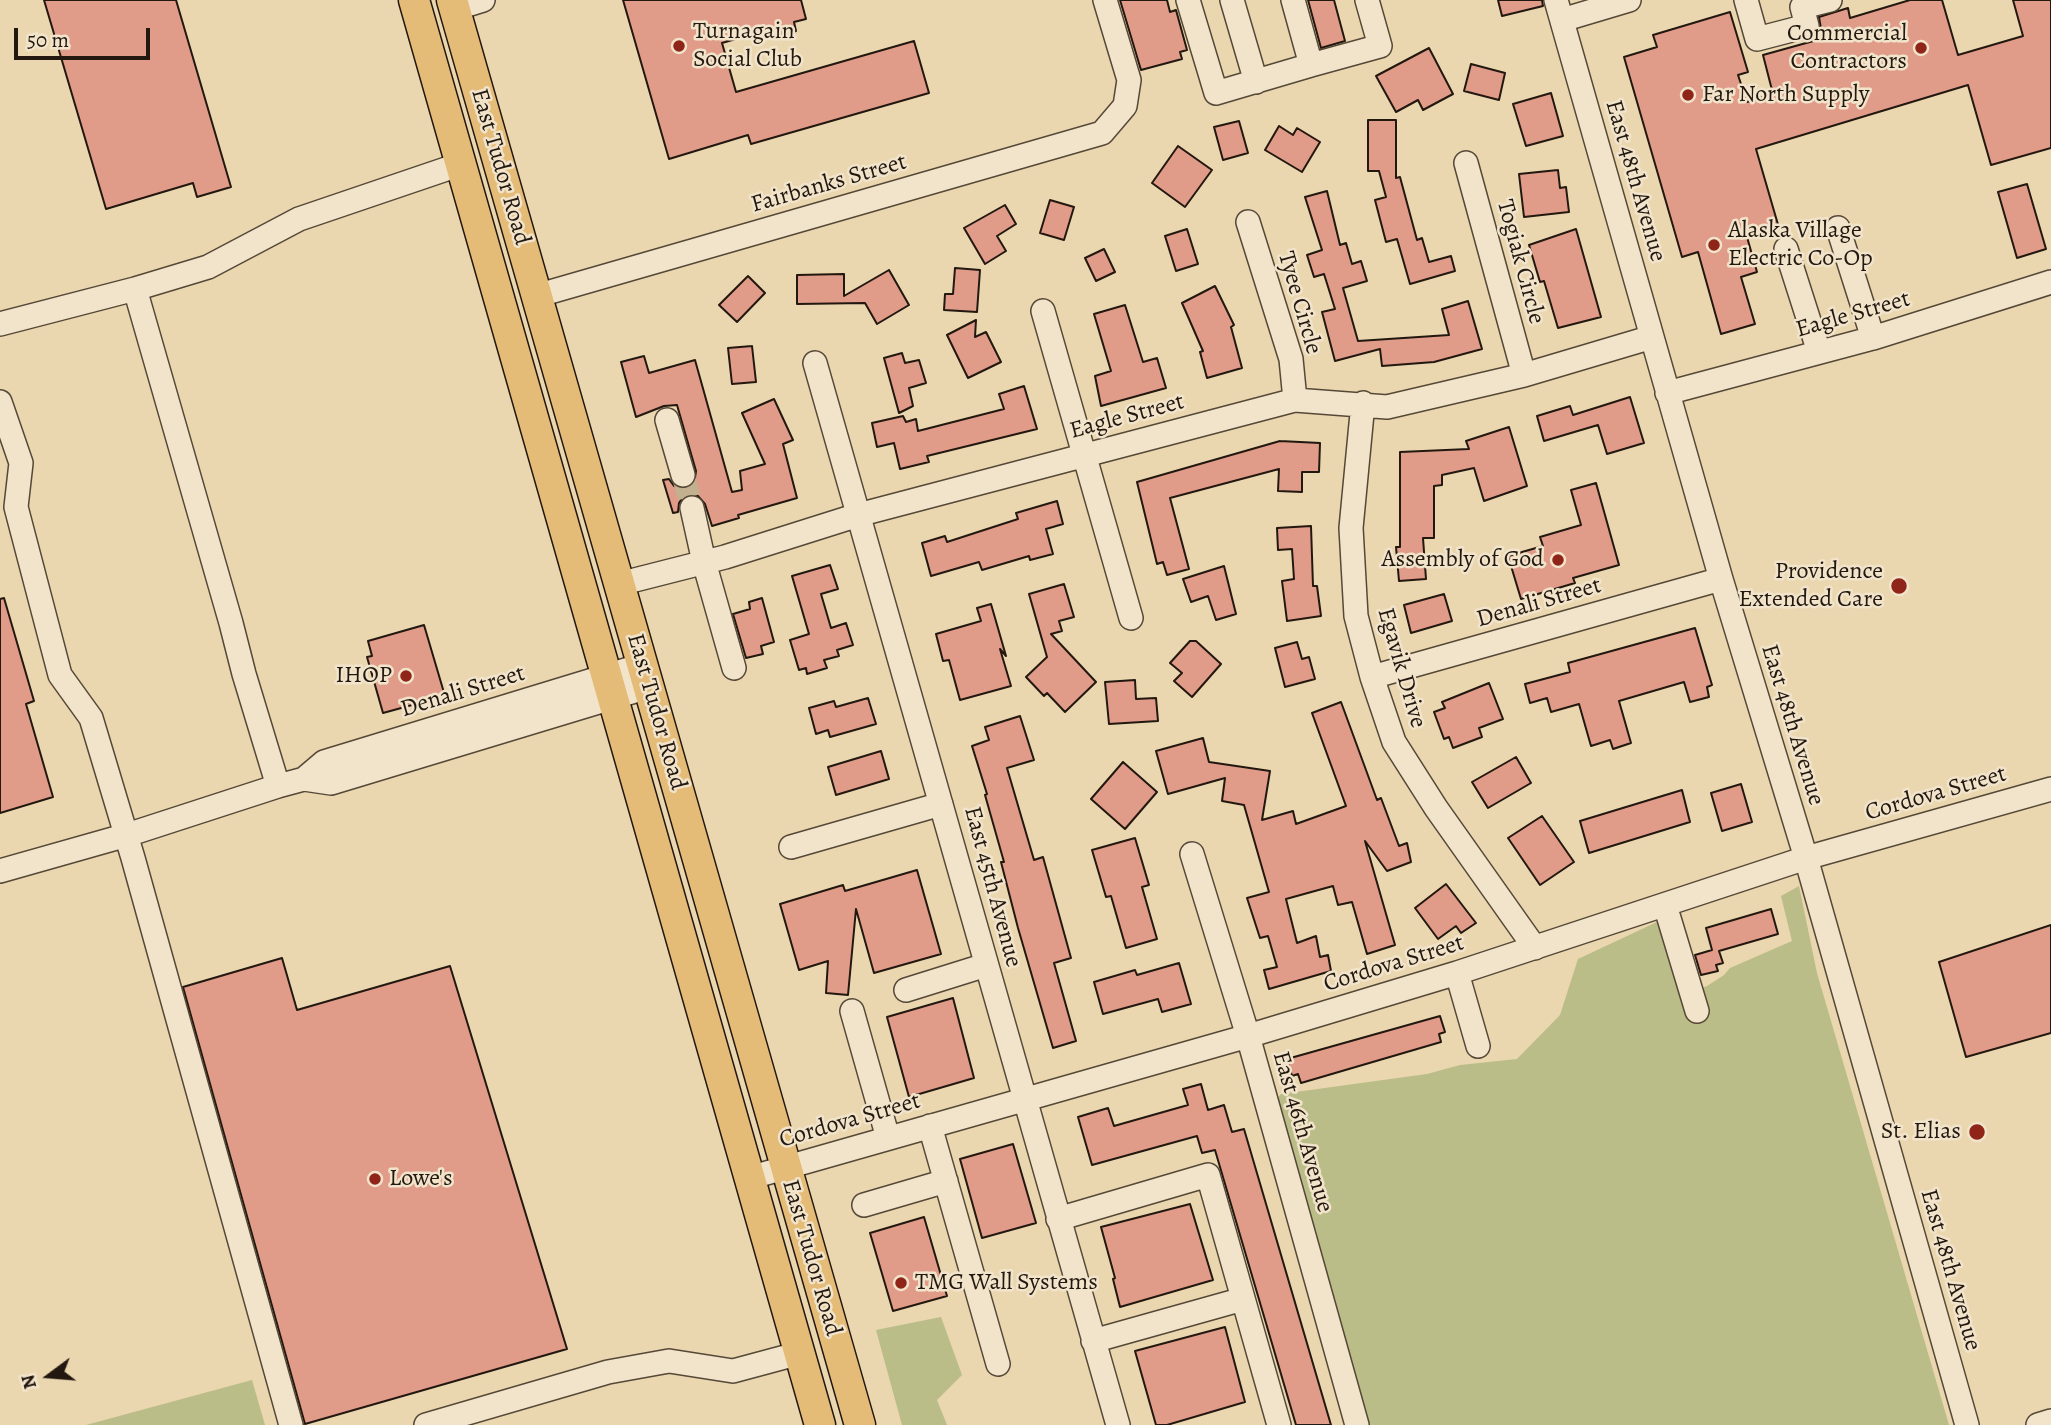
<!DOCTYPE html>
<style>
body{margin:0}
#map{position:relative;width:2051px;height:1425px;overflow:hidden;background:#ead6af;font-family:Alegreya,serif}
canvas{display:block}
.north{position:absolute;left:14px;top:1341px;width:70px;height:70px;-webkit-text-stroke:5px #f1e4cb;paint-order:stroke;rotate:254deg;font-size:19px;font-weight:700;line-height:28px;text-align:center;color:#23180f}
.north::after{content:'';display:block;margin:auto;width:24px;height:32px;background:#23180f;clip-path:polygon(50% 0,100% 100%,50% 72%,0 100%)}
.scale{position:absolute;left:14px;top:28px;width:136px;height:32px;box-sizing:border-box;border:4px solid #23180f;border-top:0;padding-left:9px;font-size:21px;line-height:24px;white-space:nowrap;color:#23180f;-webkit-text-stroke:5px #f1e4cb;paint-order:stroke}
</style>
<div id="map">
<canvas width="2051" height="1425"></canvas>
<div class="north">N</div>
<div class="scale">50 m</div>
</div>
<script>
const g = document.querySelector('canvas').getContext('2d');
g.lineJoin = 'round';
function fill(path, color) {
  g.fillStyle = color;
  g.fill(path, 'evenodd');
}
function shape(rows) {
  const path = new Path2D();
  for (const r of rows) {
    path.moveTo(r[0], r[1]);
    for (let i = 2; i < r.length; i += 2) path.lineTo(r[i], r[i + 1]);
  }
  return path;
}
function stroke(path, color, width, dash) {
  g.strokeStyle = color;
  g.lineWidth = width;
  g.lineCap = dash ? 'butt' : 'round';
  g.setLineDash(dash || []);
  g.stroke(path);
}
function label(font, color, halo, rows, align = 'center') {
  g.font = font + ' Alegreya,serif';
  g.lineWidth = 5;
  g.setLineDash([]);
  g.textBaseline = 'middle';
  g.strokeStyle = halo;
  g.fillStyle = color;
  for (const [text, x, y, turn = 0] of rows) {
    g.save();
    g.translate(x, y);
    g.rotate((+turn || 0) * Math.PI / 180);
    g.textAlign = isNaN(turn) ? turn : align;
    if (halo) g.strokeText(text, 0, 0);
    g.fillText(text, 0, 0);
    g.restore();
  }
}
fill(shape([
 [1799,886,1817,973,1949,1425,1369,1425,1275,1101,1281,1094,1427,1074,1460,1065,1517,1059,1560,1015,1578,959,1657,922,1682,995,1707,986,1724,975,1730,968,1792,941,1781,896],
 [941,1317,962,1375,937,1400,947,1425,902,1425,876,1330],
 [252,1380,265,1425,86,1425]
]), '#babd88');
const building = shape([
 [44,0,176,0,231,187,197,197,193,183,106,209,44,0],
 [623,0,801,0,806,19,794,22,796,31,782,35,780,26,722,43,736,92,914,41,929,93,751,144,748,135,669,159,623,0],
 [1120,0,1167,0,1170,12,1176,10,1187,50,1180,52,1182,59,1141,70,1120,0],
 [1308,0,1334,0,1345,41,1321,48,1308,0],
 [1498,0,1542,0,1543,6,1502,16,1498,0],
 [1910,0,1942,0,1958,55,2023,36,2013,0,2051,0,2051,148,1991,165,1968,85,1756,149,1779,228,1747,237,1757,272,1741,277,1755,324,1721,334,1698,252,1682,257,1624,57,1657,47,1653,35,1730,12,1748,72,1738,75,1747,102,1773,94,1763,55,1817,40,1816,37,1821,29,1819,17,1848,8,1850,18,1910,0],
 [1429,48,1453,94,1423,110,1418,100,1396,112,1376,76,1429,48],
 [1471,64,1505,73,1499,100,1464,91,1471,64],
 [1551,93,1563,136,1526,146,1513,104,1551,93],
 [1368,120,1396,120,1396,178,1400,177,1417,240,1422,238,1429,262,1451,256,1455,271,1410,284,1397,239,1386,242,1375,200,1386,197,1379,171,1368,171,1368,120],
 [1239,121,1248,153,1223,160,1214,127,1239,121],
 [1279,126,1293,135,1297,128,1320,142,1302,172,1265,150,1279,126],
 [1178,146,1212,170,1185,207,1152,183,1178,146],
 [1558,170,1560,188,1566,187,1569,212,1524,217,1519,174,1558,170],
 [2027,184,2046,249,2017,258,1998,192,2027,184],
 [1327,191,1340,245,1346,243,1352,264,1361,261,1367,281,1343,288,1358,341,1449,335,1442,309,1468,301,1482,349,1434,362,1382,366,1380,349,1335,361,1322,312,1335,309,1324,274,1314,277,1307,255,1322,250,1305,197,1327,191],
 [1050,200,1074,207,1064,240,1040,233,1050,200],
 [1005,205,1016,224,997,236,1006,251,985,264,964,228,1005,205],
 [1187,229,1198,264,1176,271,1165,236,1187,229],
 [1576,229,1601,317,1558,328,1544,281,1540,282,1529,245,1576,229],
 [1104,249,1115,272,1096,281,1085,258,1104,249],
 [955,268,980,270,977,312,944,310,945,294,953,294,955,268],
 [889,270,909,305,877,324,865,303,797,304,797,275,844,274,844,296,889,270],
 [748,276,765,293,737,322,719,305,748,276],
 [1215,286,1234,325,1231,327,1242,368,1207,378,1200,352,1203,351,1182,303,1215,286],
 [1125,305,1143,362,1157,358,1166,388,1101,406,1095,376,1111,371,1094,314,1125,305],
 [976,320,975,337,986,332,1001,362,968,378,947,335,976,320],
 [752,346,756,382,732,384,728,348,752,346],
 [902,353,905,363,919,360,926,383,909,388,913,406,899,413,884,358,902,353],
 [644,356,649,373,695,360,732,492,742,490,740,471,765,464,742,413,774,399,793,440,783,444,797,498,738,515,739,518,712,526,705,504,697,495,690,494,683,497,679,503,678,512,673,513,663,480,669,479,674,486,686,489,694,484,696,471,677,405,664,406,636,417,621,362,644,356],
 [1024,386,1037,429,927,456,929,462,900,469,894,443,877,447,872,423,903,416,906,422,916,419,918,431,1004,409,999,394,1024,386],
 [1630,397,1644,443,1607,454,1598,425,1544,441,1537,416,1570,406,1573,415,1630,397],
 [1509,427,1527,486,1484,501,1474,468,1442,475,1442,485,1434,486,1434,538,1423,538,1426,579,1399,581,1396,547,1400,547,1400,452,1469,449,1466,441,1509,427],
 [1280,441,1320,443,1319,472,1302,472,1302,492,1278,491,1279,469,1170,498,1189,569,1167,575,1163,562,1157,564,1137,482,1280,441],
 [1596,483,1619,565,1573,578,1575,583,1521,599,1508,556,1543,546,1540,537,1581,525,1571,490,1596,483],
 [1057,501,1063,524,1046,529,1053,554,1030,560,1029,556,982,570,979,562,931,576,922,543,945,536,947,542,1018,519,1016,513,1057,501],
 [1311,526,1313,586,1317,586,1321,616,1287,621,1282,581,1294,579,1292,549,1278,550,1277,528,1311,526],
 [830,565,838,589,821,594,831,628,846,623,853,645,837,650,839,656,824,660,827,668,807,674,806,668,799,670,790,640,809,634,792,576,830,565],
 [1224,566,1236,614,1216,620,1208,596,1191,602,1183,579,1224,566],
 [1064,584,1074,617,1059,621,1062,631,1051,634,1096,682,1065,712,1047,693,1044,696,1026,677,1047,657,1029,594,1064,584],
 [1444,594,1452,621,1411,633,1404,605,1444,594],
 [4,598,34,701,26,704,53,797,0,813,0,599,4,598],
 [762,598,774,642,761,646,763,654,746,658,733,614,750,609,749,602,762,598],
 [991,604,1006,656,1000,649,1011,686,960,700,949,660,943,661,936,634,981,621,977,608,991,604],
 [424,625,445,696,383,713,367,657,372,656,368,641,424,625],
 [1695,628,1712,685,1707,687,1709,697,1690,702,1684,682,1619,701,1631,743,1613,749,1610,740,1591,746,1579,704,1551,712,1547,698,1530,703,1525,684,1570,672,1568,663,1695,628],
 [1190,641,1196,641,1221,664,1192,697,1174,681,1182,673,1170,663,1190,641],
 [1297,642,1302,659,1309,657,1315,679,1285,687,1275,648,1297,642],
 [1135,680,1136,699,1156,698,1158,721,1109,724,1105,682,1135,680],
 [1489,683,1503,719,1479,728,1482,737,1453,748,1449,737,1444,739,1434,712,1445,708,1442,702,1489,683],
 [868,698,876,724,830,737,828,730,816,734,809,708,834,701,836,707,868,698],
 [1341,702,1377,800,1381,798,1399,846,1407,843,1411,862,1387,871,1365,841,1395,945,1367,954,1352,902,1338,905,1333,886,1286,899,1297,943,1316,936,1320,957,1328,955,1331,971,1269,989,1264,970,1277,967,1268,936,1260,938,1247,898,1269,892,1244,805,1222,801,1225,778,1168,794,1156,751,1203,738,1209,762,1270,771,1262,820,1293,811,1296,824,1346,806,1312,713,1341,702],
 [1020,716,1034,760,1007,768,1034,860,1043,857,1071,958,1054,963,1076,1041,1053,1048,1018,928,1001,862,1004,862,985,795,987,794,972,746,989,740,985,727,1020,716],
 [881,751,889,779,836,795,828,767,881,751],
 [1516,757,1531,783,1488,808,1472,782,1516,757],
 [1123,762,1157,792,1125,829,1091,799,1123,762],
 [1741,784,1752,822,1722,831,1711,793,1741,784],
 [1682,790,1690,822,1589,853,1580,821,1682,790],
 [1542,816,1574,862,1540,885,1508,838,1542,816],
 [1135,838,1149,885,1142,887,1157,939,1126,948,1111,896,1106,897,1092,850,1135,838],
 [917,870,941,954,874,973,856,909,848,995,826,993,828,961,799,970,780,904,843,885,845,891,917,870],
 [1446,884,1476,923,1461,933,1456,926,1438,939,1415,908,1446,884],
 [1771,909,1778,934,1719,951,1723,963,1716,965,1718,971,1701,975,1695,955,1712,950,1706,928,1771,909],
 [2051,925,2051,1033,1966,1057,1939,962,2051,925],
 [282,958,297,1010,450,966,567,1349,305,1424,183,987,282,958],
 [1179,963,1191,1004,1162,1012,1158,999,1103,1014,1094,982,1135,970,1137,975,1179,963],
 [953,998,974,1078,909,1097,887,1017,953,998],
 [1440,1016,1445,1032,1439,1034,1441,1042,1301,1083,1298,1074,1292,1076,1287,1059,1440,1016],
 [1201,1084,1208,1110,1224,1105,1232,1132,1244,1129,1331,1425,1296,1425,1215,1150,1202,1153,1197,1136,1092,1165,1078,1117,1108,1108,1114,1126,1188,1105,1183,1089,1201,1084],
 [1013,1144,1036,1223,982,1238,960,1159,1013,1144],
 [1190,1204,1213,1280,1120,1307,1113,1279,1115,1278,1101,1227,1190,1204],
 [924,1217,947,1296,893,1311,870,1233,924,1217],
 [1225,1327,1245,1402,1167,1425,1156,1425,1135,1351,1225,1327]
]);
fill(building, '#e09b89');
stroke(building, '#23180f', 2);
stroke(shape([
 [683,475,692,508]
]), '#c2b08f', 23, [23, 11]);
const minor = shape([
 [1188,0,1216,93,1311,65],
 [1232,0,1256,82],
 [1293,0,1311,65,1380,46,1367,0],
 [1556,0,1721,579,1806,858,1967,1425],
 [1746,0,1757,39,1807,26,1802,7,1830,0],
 [454,9,483,0],
 [1562,20,1629,0],
 [1466,163,1524,375],
 [1248,222,1291,359,1295,400],
 [1838,228,1873,338],
 [1786,249,1819,352],
 [135,289,231,623,244,674,278,786],
 [536,296,1102,133,1125,106,1129,80,1105,0],
 [1043,311,1131,618],
 [0,324,135,289,208,267,299,219,461,164],
 [815,363,1118,1425],
 [1667,393,1873,338,2051,282],
 [0,402,21,463,16,507,60,675,91,718,133,858,291,1425],
 [1363,403,1351,528,1356,616,1372,677,1394,742,1436,808,1535,948],
 [667,420,683,475],
 [692,508,704,562,734,668],
 [619,584,725,557,858,515,1295,400,1387,407,1524,375,1652,337],
 [1372,677,1721,579],
 [304,779,324,762,642,665],
 [791,847,941,804],
 [1192,854,1248,1036,1357,1425],
 [0,871,127,835,278,786,304,779,331,783,648,687],
 [1665,905,1697,1011],
 [1457,973,1478,1046],
 [906,990,986,965],
 [852,1011,888,1138],
 [930,1126,998,1364],
 [749,1178,1248,1036,1457,973,1806,858,2051,789],
 [864,1205,946,1181],
 [1058,1219,1208,1175,1279,1425],
 [1093,1341,1243,1299],
 [426,1425,608,1372,669,1361,733,1371,800,1353],
 [2038,1425,2051,1421]
]);
const major = shape([
 [414,0,820,1425],
 [452,0,860,1425]
]);
stroke(minor, '#554837', 26);
stroke(major, '#23180f', 33);
stroke(minor, '#f1e4cb', 23);
stroke(major, '#e5bb78', 30);
for (const [x, y, r, color] of [
 [679,46,7,"#8f2418"],
 [1921,48,7,"#8f2418"],
 [1688,95,7,"#8f2418"],
 [1714,245,7,"#8f2418"],
 [1558,560,7,"#8f2418"],
 [1899,586,9,"#8f2418"],
 [406,676,7,"#8f2418"],
 [1977,1132,9,"#8f2418"],
 [375,1179,7,"#8f2418"],
 [901,1283,7,"#8f2418"]
]) {
  const dot = new Path2D();
  dot.arc(x, y, r, 0, 2 * Math.PI);
  g.fillStyle = color;
  g.fill(dot);
  stroke(dot, '#f1e4cb', 2.5);
}
label('24px', '#23180f', '#f1e4cb', [
 ["Turnagain",693,32],
 ["Social Club",693,60],
 ["Commercial",1907,34,"right"],
 ["Contractors",1907,62,"right"],
 ["Far North Supply",1702,95],
 ["Alaska Village",1728,231],
 ["Electric Co-Op",1728,259],
 ["Assembly of God",1544,560,"right"],
 ["Providence",1883,572,"right"],
 ["Extended Care",1883,600,"right"],
 ["IHOP",392,676,"right"],
 ["St. Elias",1961,1132,"right"],
 ["Lowe's",389,1179],
 ["TMG Wall Systems",915,1283]
], 'left');
label('24px', '#23180f', '#f1e4cb', [
 ["East Tudor Road",500,167,74],
 ["East 48th Avenue",1635,181,74],
 ["Fairbanks Street",829,184,-16],
 ["Togiak Circle",1520,262,75],
 ["Tyee Circle",1299,303,74],
 ["Eagle Street",1853,315,-16],
 ["Eagle Street",1127,417,-15],
 ["Denali Street",1539,603,-16],
 ["Egavik Drive",1401,668,74],
 ["Denali Street",463,692,-17],
 ["East Tudor Road",656,712,74],
 ["East 48th Avenue",1792,725,73],
 ["Cordova Street",1936,794,-16],
 ["East 45th Avenue",992,887,75],
 ["Cordova Street",1394,964,-17],
 ["Cordova Street",850,1121,-16],
 ["East 46th Avenue",1302,1132,74],
 ["East Tudor Road",811,1258,74],
 ["East 48th Avenue",1950,1270,74]
]);
</script>
